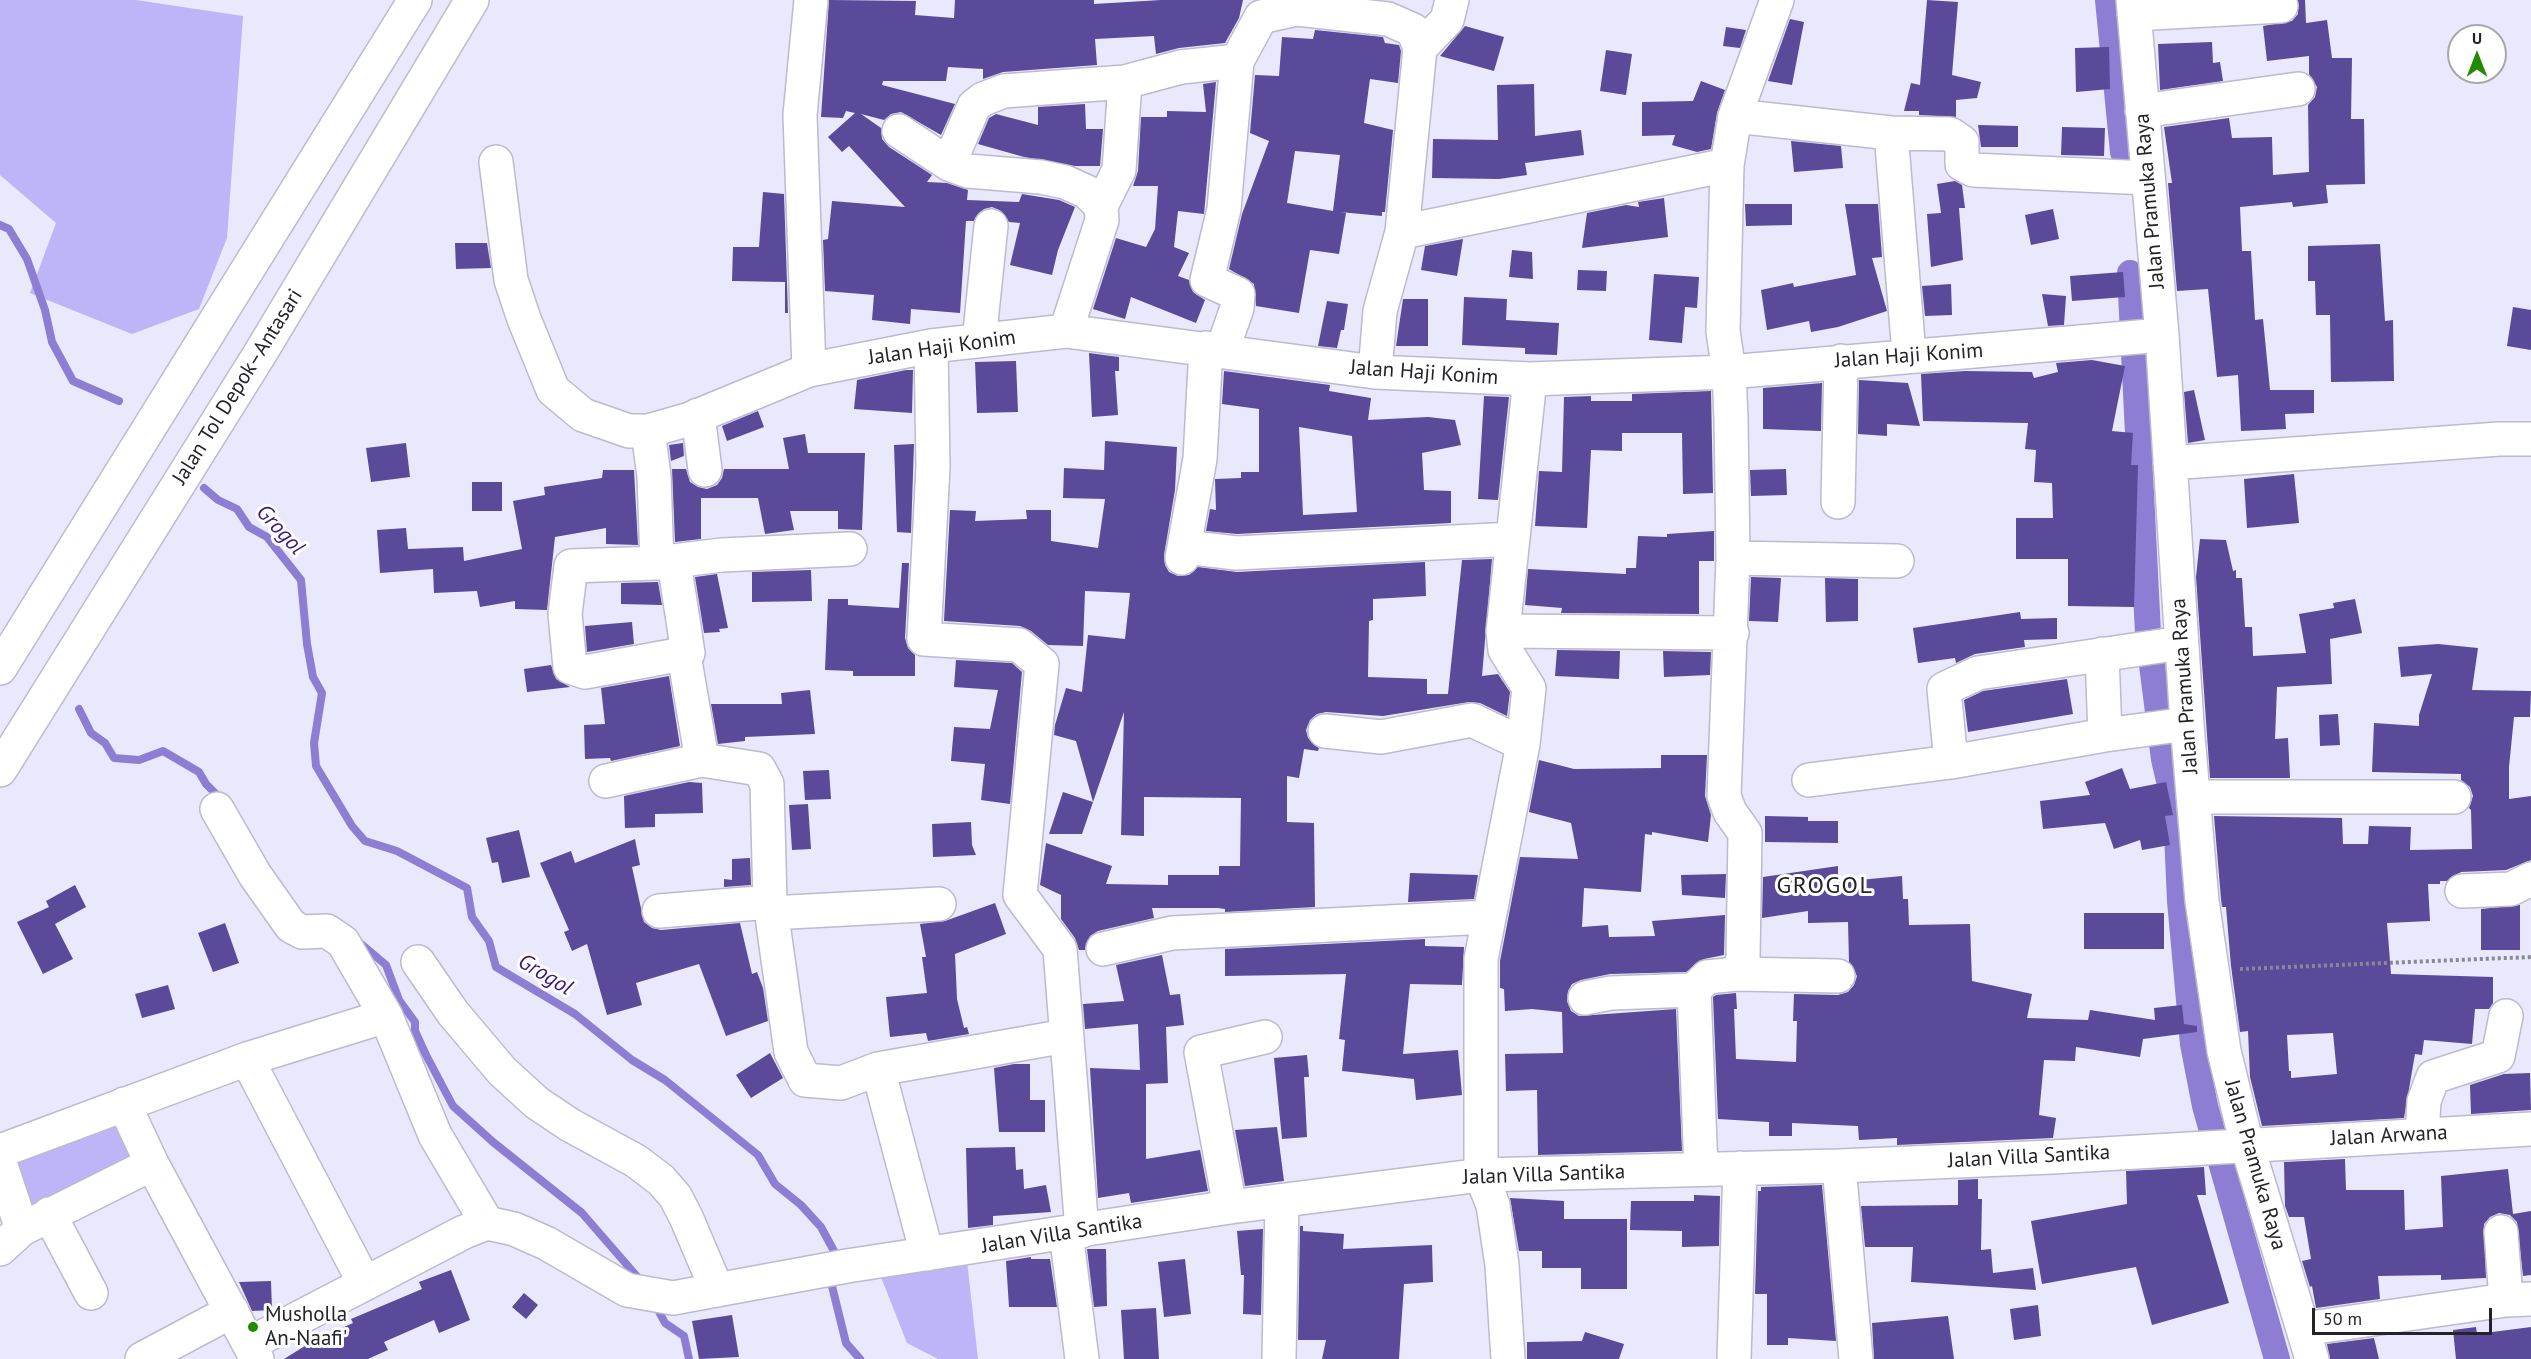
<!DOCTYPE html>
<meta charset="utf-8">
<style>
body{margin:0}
#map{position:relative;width:2531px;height:1359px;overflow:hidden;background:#eae8fc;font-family:"PT Sans",sans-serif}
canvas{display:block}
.north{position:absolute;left:2447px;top:24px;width:60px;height:60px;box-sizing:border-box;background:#fff;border:2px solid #a7a7aa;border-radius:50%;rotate:0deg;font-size:16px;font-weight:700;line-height:24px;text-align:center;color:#24232a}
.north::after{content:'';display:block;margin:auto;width:21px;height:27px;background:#228a03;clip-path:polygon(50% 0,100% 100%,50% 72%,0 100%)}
.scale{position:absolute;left:2312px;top:1308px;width:180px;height:27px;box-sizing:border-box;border:3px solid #24232a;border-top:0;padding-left:8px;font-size:18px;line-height:21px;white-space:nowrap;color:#24232a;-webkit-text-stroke:4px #fff;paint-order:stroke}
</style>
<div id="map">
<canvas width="2531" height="1359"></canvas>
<div class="north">U</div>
<div class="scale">50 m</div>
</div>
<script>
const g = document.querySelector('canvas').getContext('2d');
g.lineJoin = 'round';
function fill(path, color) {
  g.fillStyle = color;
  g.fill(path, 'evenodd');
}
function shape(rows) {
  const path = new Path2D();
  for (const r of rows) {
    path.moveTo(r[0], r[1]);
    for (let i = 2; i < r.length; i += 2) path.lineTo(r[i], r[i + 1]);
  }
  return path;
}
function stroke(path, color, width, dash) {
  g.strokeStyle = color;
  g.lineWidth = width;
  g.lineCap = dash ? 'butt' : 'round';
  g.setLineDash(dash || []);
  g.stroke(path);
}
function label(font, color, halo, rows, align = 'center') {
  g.font = font + ' "PT Sans",sans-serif';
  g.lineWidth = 6;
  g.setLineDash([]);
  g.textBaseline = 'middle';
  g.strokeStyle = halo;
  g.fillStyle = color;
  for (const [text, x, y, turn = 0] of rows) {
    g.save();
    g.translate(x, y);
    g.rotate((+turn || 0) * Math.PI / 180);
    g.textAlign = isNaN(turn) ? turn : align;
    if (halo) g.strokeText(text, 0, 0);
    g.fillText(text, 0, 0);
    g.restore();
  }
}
fill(shape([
 [0,0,136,0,243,16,227,238,199,309,132,334,30,293,56,223,0,175],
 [123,1105,154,1164,21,1228,1,1152],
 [966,1252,978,1359,938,1359,907,1343,875,1262]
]), '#beb4f8');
stroke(shape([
 [0,225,9,229,27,259,45,310,52,342,73,381,119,401],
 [204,488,218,500,237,509,249,527,267,537,301,580,307,644,313,677,322,693,314,743,316,766,352,826,365,841,397,851,467,888,472,917,489,941,496,967,575,1014,632,1060,665,1080,758,1155,775,1184,801,1205,821,1227,834,1251,833,1260],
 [79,709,91,733,105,743,114,758,139,760,163,751,199,772,206,784,222,800],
 [360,943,386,965,399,1000,415,1022,415,1031,426,1055,453,1106,493,1142,582,1213,641,1281],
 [830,1278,846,1343,860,1359],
 [655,1304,665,1323,684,1336,689,1359]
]), '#8d7dd3', 8);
stroke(shape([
 [2108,0,2123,152],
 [2130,273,2148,633,2164,759,2176,811,2180,901,2193,1044,2205,1106,2277,1359]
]), '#8d7dd3', 26);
fill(shape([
 [829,0,916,1,915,15,954,18,955,0,1094,0,1094,4,1161,0,1243,0,1239,18,1225,43,1179,48,1156,54,1154,36,1095,39,1097,65,1003,72,983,79,983,69,948,67,946,81,883,81,882,85,955,104,941,135,901,112,891,114,884,120,861,114,881,128,882,139,889,147,932,175,927,182,947,183,968,190,967,200,1019,202,1022,194,1059,200,1075,207,1058,250,1052,275,1010,265,1020,223,1009,222,1001,211,992,207,984,209,974,221,966,221,960,313,911,309,910,324,872,320,874,295,825,291,823,240,828,239,832,201,905,207,849,146,842,152,828,137,855,113,846,111,843,118,821,117],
 [1927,0,1958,2,1952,75,1981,82,1977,98,1956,100,1956,117,1919,115,1919,111,1904,111,1911,83,1920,85],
 [2298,0,2305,0,2306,23,2327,20,2332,58,2352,58,2351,119,2364,119,2365,184,2326,185,2328,203,2293,207,2292,202,2240,207,2242,251,2251,251,2255,320,2263,319,2270,390,2314,390,2314,413,2285,414,2286,429,2241,431,2238,375,2217,377,2208,289,2177,291,2168,183,2172,183,2164,127,2229,118,2232,138,2272,137,2273,175,2309,172,2308,105,2315,97,2317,87,2309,74,2309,56,2267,61,2263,26,2292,21,2298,14],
 [1790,19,1804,22,1792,85,1768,81],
 [1465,26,1504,37,1494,71,1440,56],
 [1726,27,1746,30,1740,48,1723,46],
 [1315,30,1383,37,1385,43,1399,45,1401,51,1398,83,1370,79,1364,123,1393,130,1385,212,1382,212,1382,216,1340,212,1346,213,1339,254,1310,250,1299,313,1256,306,1254,284,1229,269,1242,214,1269,141,1250,133,1255,75,1279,76,1282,37,1313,39],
 [1295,151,1340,155,1333,211,1287,203],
 [2212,42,2213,63,2220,62,2223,81,2160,90,2158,44],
 [2109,47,2110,89,2076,92,2075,48],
 [1606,50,1632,54,1626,95,1600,91],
 [1701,81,1725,90,1717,113,1711,149,1697,152,1672,145,1675,135,1642,136,1642,102,1693,101],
 [1216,82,1204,214,1178,211,1174,247,1189,253,1178,276,1189,280,1193,292,1205,300,1196,323,1131,297,1125,319,1093,309,1116,238,1146,247,1155,229,1158,186,1133,186,1138,171,1141,117,1167,117,1167,111,1206,112,1203,84],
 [1534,84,1535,136,1581,130,1584,155,1525,163,1527,175,1499,179,1432,178,1433,139,1498,140,1497,85],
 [1085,104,1086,129,1103,129,1100,166,1074,166,1024,157,978,144,989,118,996,114,1038,125,1038,107],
 [1978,125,2018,126,2018,147,1981,147],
 [2062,127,2105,128,2104,156,2061,155],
 [1791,141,1841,146,1843,168,1794,172],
 [1955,181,1962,185,1965,208,1959,208,1963,260,1931,267,1927,214,1941,213,1937,184],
 [763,192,784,194,788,313,785,313,785,282,732,281,733,247,759,247],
 [1664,198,1668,237,1582,248,1587,213,1626,205,1639,207,1638,202],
 [1745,204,1792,204,1792,225,1746,226],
 [1845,204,1878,204,1882,257,1872,258,1887,311,1838,327,1811,332,1809,321,1767,330,1761,290,1793,283,1794,287,1856,275],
 [2053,209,2059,239,2031,245,2025,215],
 [1463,239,1457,276,1421,270,1425,246],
 [455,243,487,243,491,268,456,269],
 [2380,244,2385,321,2393,320,2394,381,2331,382,2330,315,2316,315,2315,281,2308,281,2308,246],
 [1512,250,1532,252,1533,279,1509,277],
 [1578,270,1607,271,1606,291,1577,290],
 [2123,272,2125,297,2072,301,2070,276],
 [1654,274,1699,277,1697,308,1685,307,1682,343,1649,340],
 [1951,284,1952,315,1925,316,1922,286],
 [2042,294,2066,296,2064,325,2048,326],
 [1464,297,1507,299,1506,320,1559,323,1557,355,1525,354,1525,348,1462,345],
 [1403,299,1428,299,1428,346,1396,346],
 [1327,301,1348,304,1344,330,1341,330,1337,348,1318,346],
 [2513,307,2531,310,2531,350,2507,346],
 [1089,353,1119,357,1119,371,1115,371,1118,415,1092,417],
 [2092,360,2125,366,2112,431,2133,433,2131,465,2138,465,2134,607,2068,606,2068,559,2016,559,2016,518,2053,518,2052,483,2034,482,2036,450,2025,449,2028,423,1923,421,1921,374,1965,371,2032,372,2034,378,2058,372,2056,363],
 [1016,361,1018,412,977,413,975,362],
 [906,370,913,370,912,413,854,409,857,380],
 [1224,371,1330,385,1329,391,1371,398,1368,420,1428,417,1455,420,1461,445,1422,453,1424,490,1451,491,1451,523,1237,534,1206,531,1210,509,1216,510,1215,479,1241,478,1241,472,1259,472,1259,409,1222,404],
 [1299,427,1352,436,1357,512,1303,515],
 [1859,380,1908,383,1920,426,1887,424,1887,436,1858,434],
 [1822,383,1821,431,1763,429,1763,388],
 [2194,390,2205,440,2188,443,2184,392],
 [1711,391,1713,493,1683,494,1682,433,1622,433,1622,451,1591,450,1587,528,1535,526,1539,471,1562,472,1564,397,1591,396,1591,401,1632,401,1632,394],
 [1484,396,1509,397,1498,500,1478,499],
 [758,411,764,427,727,441,722,426],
 [805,434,808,453,865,453,862,530,838,529,838,511,790,511,794,530,765,534,758,498,701,498,701,539,675,542,672,469,686,469,690,482,698,487,707,489,717,485,722,478,724,469,789,469,783,438],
 [1105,441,1177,447,1175,490,1164,555,1165,565,1169,572,1178,576,1189,575,1198,567,1237,572,1425,562,1426,596,1373,599,1373,620,1369,621,1368,677,1427,679,1427,694,1448,694,1462,560,1492,559,1482,676,1498,674,1510,692,1507,716,1480,703,1469,702,1383,716,1326,712,1317,714,1310,720,1306,730,1308,738,1319,748,1318,751,1304,749,1299,778,1287,776,1287,822,1314,823,1315,907,1225,912,1225,909,1218,908,1152,908,1154,918,1098,931,1090,936,1085,950,1079,950,1075,938,1061,919,1061,895,1040,885,1046,843,1112,866,1106,884,1168,885,1168,875,1219,875,1219,866,1240,866,1241,798,1144,797,1144,836,1121,835,1124,712,1082,834,1049,834,1063,792,1093,802,1076,741,1054,735,1055,725,1066,688,1082,692,1088,635,1125,639,1130,593,1085,591,1083,646,1048,645,1031,631,1020,626,944,621,950,510,976,511,975,521,1027,519,1026,510,1051,510,1051,541,1098,548,1105,499,1063,498,1064,468,1104,470],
 [406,443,410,477,371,482,366,448],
 [683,443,684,456,671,461,669,445],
 [914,444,911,533,897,532,894,445],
 [1786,469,1787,495,1751,496,1750,470],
 [603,470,634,470,638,545,606,544,606,528,555,537,547,610,515,609,515,601,480,607,477,591,434,593,433,569,380,573,377,530,406,528,408,549,463,547,464,561,522,549,513,501,545,495,544,487,602,478],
 [2294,474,2299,523,2247,528,2244,479],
 [472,482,502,482,502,511,472,511],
 [1714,531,1714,561,1699,561,1699,614,1561,613,1562,608,1525,605,1528,569,1626,574,1626,568,1636,568,1638,536,1667,537,1667,534],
 [2200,539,2226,540,2233,571,2236,570,2236,578,2242,578,2245,627,2252,627,2253,656,2306,653,2299,614,2334,608,2333,603,2355,599,2362,633,2330,639,2332,684,2277,687,2275,739,2288,738,2290,778,2210,778,2196,577],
 [902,563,909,563,905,638,908,648,915,655,915,676,853,676,853,671,825,670,828,599,848,599,848,605,899,608],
 [811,570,812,601,752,602,752,572],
 [717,574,728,628,719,629,720,632,704,633,695,577],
 [1751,577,1781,578,1778,622,1749,621],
 [1825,578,1858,579,1858,621,1826,622],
 [658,582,662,605,621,604,621,583],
 [2020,612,2021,619,2057,618,2057,639,2024,640,2025,647,1975,654,1956,663,1955,658,1918,663,1913,628],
 [632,622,634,644,587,652,585,626],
 [2438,644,2478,648,2472,690,2531,691,2530,717,2514,717,2509,767,2509,799,2531,796,2531,860,2506,870,2461,872,2447,881,2440,881,2440,884,2428,884,2430,921,2387,923,2391,974,2493,977,2493,1003,2489,1009,2475,1009,2472,1044,2424,1040,2422,1055,2415,1054,2404,1118,2262,1126,2250,1077,2248,1031,2240,1032,2231,966,2226,907,2222,907,2221,899,2214,816,2342,818,2343,844,2368,844,2369,826,2411,827,2410,850,2472,849,2471,810,2469,808,2473,796,2470,787,2461,780,2461,774,2372,772,2374,723,2419,726,2419,715,2432,674,2401,677,2398,647],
 [2333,1033,2337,1074,2291,1078,2291,1071,2289,1071,2287,1035],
 [1557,650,1620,651,1619,679,1555,676],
 [1663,651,1711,652,1710,675,1664,677],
 [956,660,1012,663,1022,672,1010,804,981,800,985,764,951,761,954,727,990,729,998,690,954,687],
 [551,665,556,679,570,687,527,692,524,669],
 [669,676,680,746,611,761,610,758,585,759,584,725,605,724,601,688],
 [2067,679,2073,714,1968,732,1964,700,1983,691],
 [810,690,815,734,745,737,745,741,718,744,711,704,782,704,781,693],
 [2338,714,2340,745,2320,746,2319,715],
 [1661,755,1707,755,1705,796,1711,815,1708,842,1652,832,1652,835,1645,834,1641,892,1584,888,1582,927,1608,925,1609,937,1655,936,1652,921,1725,915,1724,955,1704,959,1686,972,1610,974,1581,980,1572,984,1568,991,1567,1001,1571,1011,1579,1016,1676,1009,1682,1151,1538,1155,1537,1090,1506,1091,1505,1054,1563,1053,1562,1012,1532,1009,1505,1011,1504,989,1500,988,1500,961,1520,857,1578,859,1571,823,1529,812,1539,760,1574,769,1661,768],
 [2122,768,2130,789,2166,782,2173,815,2165,816,2170,845,2142,850,2140,840,2114,849,2105,823,2043,829,2040,801,2090,795,2085,782],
 [829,770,831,799,805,800,803,771],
 [689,782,702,783,703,813,655,814,655,827,625,828,624,796],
 [808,804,811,849,792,850,789,805],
 [1765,816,1808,817,1808,821,1838,821,1838,843,1765,842],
 [971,822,972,845,976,855,933,857,932,824],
 [519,830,530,877,502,883,498,862,492,863,486,838],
 [635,839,640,865,632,867,644,922,652,928,661,930,740,923,752,974,757,972,763,988,768,1021,726,1036,699,964,636,983,642,1005,607,1015,587,944,572,951,564,932,569,930,540,863,571,851,575,863],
 [750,858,751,885,724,887,724,879,732,880,732,859],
 [1838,866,1838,882,1902,876,1903,899,1908,899,1909,925,1970,924,1972,981,2032,994,2027,1018,2088,1020,2090,1010,2155,1020,2154,1008,2182,1005,2184,1024,2197,1026,2197,1032,2143,1039,2140,1057,2076,1047,2075,1061,2044,1060,2039,1115,2056,1118,2053,1138,1897,1145,1897,1138,1859,1140,1858,1126,1792,1123,1792,1136,1769,1136,1769,1122,1718,1119,1713,997,1716,995,1736,993,1737,1009,1734,1009,1736,1059,1796,1062,1797,1021,1793,1021,1794,994,1838,995,1848,992,1854,985,1857,976,1849,962,1848,922,1808,923,1808,911,1762,918,1763,877],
 [1410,873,1478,875,1474,899,1408,902],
 [1726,874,1725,898,1682,895,1681,875],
 [75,885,86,907,55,924,73,959,43,974,17,922,49,907,46,901],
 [995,903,1006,934,955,954,957,999,964,1028,967,1027,969,1034,928,1041,926,1033,890,1037,886,997,927,993,922,957,926,957,920,924,945,921],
 [2520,905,2520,950,2481,950,2481,909],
 [2084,913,2164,913,2164,949,2084,949],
 [225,923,239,963,213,972,198,933],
 [1425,939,1425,946,1464,947,1462,985,1410,984,1403,1054,1458,1050,1462,1095,1416,1100,1414,1079,1342,1071,1345,1040,1339,1039,1346,974,1225,976,1225,949],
 [1162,955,1170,995,1180,994,1184,1025,1166,1027,1168,1083,1146,1084,1146,1159,1200,1150,1208,1191,1131,1203,1129,1193,1098,1198,1090,1068,1140,1070,1138,1024,1085,1029,1083,1004,1124,1001,1116,965],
 [168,985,175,1009,142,1018,135,994],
 [770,1053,783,1078,751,1098,736,1075],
 [1307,1055,1309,1077,1304,1077,1307,1137,1282,1139,1274,1058],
 [1014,1064,1030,1064,1030,1100,1045,1100,1045,1132,999,1132,994,1068],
 [2530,1073,2531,1110,2471,1114,2470,1085,2504,1074],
 [1277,1127,1284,1181,1245,1186,1235,1130],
 [1015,1147,1016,1170,1023,1169,1024,1189,1046,1185,1051,1212,993,1216,993,1225,968,1228,966,1148],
 [2345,1159,2346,1190,2404,1190,2405,1230,2443,1227,2441,1176,2508,1169,2513,1214,2531,1211,2531,1275,2523,1276,2517,1222,2510,1215,2499,1213,2490,1217,2484,1224,2486,1278,2441,1280,2441,1275,2378,1276,2380,1299,2316,1308,2312,1286,2310,1287,2302,1261,2311,1259,2304,1217,2289,1217,2285,1206,2284,1162],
 [2204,1167,2206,1195,2197,1195,2229,1303,2152,1325,2136,1267,2042,1284,2031,1221,2127,1204,2126,1171],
 [1978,1179,1978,1199,1982,1199,1981,1250,1991,1249,1993,1273,2033,1268,2036,1290,1911,1282,1913,1247,1865,1247,1861,1206,1958,1205,1958,1180],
 [1822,1185,1836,1341,1788,1338,1788,1345,1767,1345,1767,1294,1755,1294,1758,1191,1761,1191,1761,1187],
 [1694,1195,1720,1196,1719,1246,1682,1247,1682,1231,1630,1230,1631,1201,1694,1201],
 [1510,1198,1564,1201,1564,1219,1627,1219,1627,1289,1581,1289,1581,1268,1542,1268,1542,1251,1519,1251],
 [1300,1226,1303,1226,1303,1231,1344,1234,1343,1249,1432,1245,1433,1282,1404,1284,1399,1359,1322,1359,1326,1340,1298,1340],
 [1263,1229,1261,1315,1243,1314,1244,1275,1241,1275,1237,1231],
 [1087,1249,1106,1249,1107,1306,1094,1307],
 [1031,1257,1031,1259,1050,1259,1057,1307,1009,1307,1006,1261],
 [1185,1259,1191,1314,1164,1317,1158,1262],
 [451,1270,470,1320,439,1333,434,1320,384,1342,388,1350,368,1359,284,1359,313,1341,353,1323,351,1319,422,1289,419,1282],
 [271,1281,272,1310,252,1311,239,1282],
 [524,1293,538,1305,526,1319,512,1307],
 [2038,1305,2041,1336,2014,1340,2010,1309],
 [1156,1308,1159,1359,1124,1359,1121,1310],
 [732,1315,739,1357,699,1359,692,1321],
 [1948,1316,1954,1359,1874,1359,1872,1323],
 [2476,1327,2477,1334,2531,1327,2531,1359,2456,1359,2453,1330],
 [1585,1332,1624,1344,1619,1359,1527,1359,1527,1342,1582,1341],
 [2374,1338,2379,1359,2330,1359,2327,1344]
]), '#5b4999');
const minor = shape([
 [2133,0,2162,335,2187,724,2202,901,2224,1051,2247,1145,2312,1359],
 [2134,14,2281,6],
 [1420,48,1447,20,1452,0],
 [2142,111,2298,89],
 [1735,116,1891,133,1950,134,1962,142,1962,164,1973,170,2148,178],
 [899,131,949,164,968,171,1041,177,1065,182,1087,192,1101,206,1102,220,1066,331],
 [1891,133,1909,354],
 [496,162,511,280,524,319,553,390,583,415,629,431,648,431,690,419,809,370,931,346,1066,331,1375,372,1530,379,1729,372,2162,335],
 [949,164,974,106,983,99,1004,91,1125,82,1181,67,1237,61],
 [1101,206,1119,170,1125,82],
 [979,341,991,226],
 [931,346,933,467,924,639,1019,645,1042,664,1020,895,1060,949,1082,1231],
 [1222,351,1237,308,1238,294,1207,280,1224,209,1237,61,1261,17,1297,9,1388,19,1413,30,1420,48,1402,232],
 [809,370,800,115,811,0],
 [1375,372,1380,311,1402,232,1727,165],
 [698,415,705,470],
 [648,431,654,476,657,563,571,566,565,614,570,667,585,672,688,653,674,562],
 [2170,463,2499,439,2531,439],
 [1838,502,1841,361],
 [1185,547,1236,553,1513,539],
 [1182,558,1200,459,1206,348],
 [1733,558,1897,561],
 [657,563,722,555,850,549],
 [1503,631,1732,633],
 [2102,654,2105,735],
 [684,655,702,760],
 [1325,731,1381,737,1472,720,1523,744],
 [1951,762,1944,689,1978,673,2181,643],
 [1809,780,1951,762,2105,735,2187,724],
 [606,781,702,760,759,769,767,784,770,902,791,1052,805,1080,841,1083,878,1069],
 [2194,797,2454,797],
 [217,809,255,875,291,926,302,932,327,931,343,942,386,1016],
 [2462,891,2511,889,2531,879],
 [659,911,770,902],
 [771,913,939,904],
 [1103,949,1172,933,1487,917],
 [418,962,453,1013,502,1071,537,1103,570,1125,636,1161,661,1180,675,1196,686,1217,717,1290],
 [1737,974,1838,976],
 [1585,998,1611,993,1694,990],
 [247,1059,365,1284],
 [124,1104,152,1164,257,1359],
 [2422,1134,2424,1101,2433,1077,2498,1056,2506,1016],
 [0,1151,247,1059,386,1016,435,1135,487,1223],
 [0,1163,22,1229,152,1164],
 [1839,1166,1856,1359],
 [1701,1169,1694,990,1707,977,1737,974,1743,959,1745,833,1730,812,1724,796,1733,558,1731,419,1729,372,1723,331,1727,165,1735,116,1777,0],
 [1230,1207,1201,1052,1265,1037],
 [49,1214,91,1293],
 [2501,1232,2506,1300],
 [1066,1233,1082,1359],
 [0,1249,22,1229],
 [927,1254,878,1069,1066,1036],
 [2303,1329,2506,1300,2531,1299],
 [249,1344,464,1232,487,1223,514,1229,546,1243,627,1290,673,1298,847,1266,1230,1207,1481,1175,1839,1166,2052,1157,2531,1129],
 [142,1359,232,1311],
 [1279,1359,1282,1201],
 [1508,1359,1502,1265,1493,1205,1481,1175,1481,959,1523,744,1529,688,1505,650,1503,631,1530,379],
 [1734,1359,1740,1168]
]);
const highway = shape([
 [0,668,415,0],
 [0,770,261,352,472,0]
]);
stroke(minor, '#bcbacd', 36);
stroke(highway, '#bcbacd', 36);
stroke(shape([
 [2240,969,2531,957]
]), '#8a8896', 4, [3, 3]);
stroke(minor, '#fff', 33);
stroke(highway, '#fff', 33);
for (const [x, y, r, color] of [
 [253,1327,6,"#228a03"]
]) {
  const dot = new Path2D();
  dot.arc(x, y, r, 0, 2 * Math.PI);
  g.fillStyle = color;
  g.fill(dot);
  stroke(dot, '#fff', 2);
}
label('21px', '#24232a', '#fff', [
 ["Jalan Pramuka Raya",2150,201,-95],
 ["Jalan Haji Konim",942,348,-8],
 ["Jalan Haji Konim",1909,356,-4],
 ["Jalan Haji Konim",1424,373,4],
 ["Jalan Tol Depok–Antasari",238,387,-58],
 ["Jalan Pramuka Raya",2185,686,-94],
 ["Jalan Arwana",2389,1136,-3],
 ["Jalan Villa Santika",2029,1157,-3],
 ["Jalan Pramuka Raya",2255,1165,74],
 ["Jalan Villa Santika",1544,1175,-2],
 ["Jalan Villa Santika",1062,1234,-9]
]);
label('21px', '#24232a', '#fff', [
 ["Musholla",265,1315],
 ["An-Naafi'",265,1339]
], 'left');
label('italic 22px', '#3a187d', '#fff', [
 ["Grogol",280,530,47],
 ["Grogol",545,975,31]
]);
g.letterSpacing = '1.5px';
label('24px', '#24232a', '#fff', [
 ["GROGOL",1825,886]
]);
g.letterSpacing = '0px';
</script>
